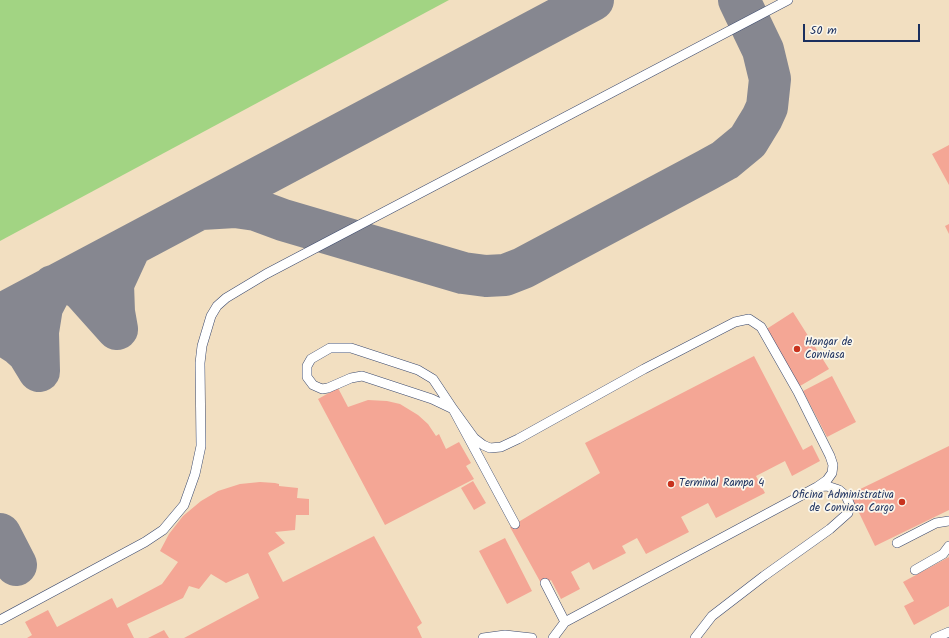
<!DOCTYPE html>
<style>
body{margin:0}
#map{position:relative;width:949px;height:638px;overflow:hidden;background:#f2dfc1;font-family:Kalam,sans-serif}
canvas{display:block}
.scale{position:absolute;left:803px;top:24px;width:117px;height:18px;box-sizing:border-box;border:2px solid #1b2f5e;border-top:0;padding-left:5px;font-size:12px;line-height:14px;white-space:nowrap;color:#1b2f5e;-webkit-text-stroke:3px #fbf7ec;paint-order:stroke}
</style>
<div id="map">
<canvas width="949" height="638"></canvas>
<div class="scale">50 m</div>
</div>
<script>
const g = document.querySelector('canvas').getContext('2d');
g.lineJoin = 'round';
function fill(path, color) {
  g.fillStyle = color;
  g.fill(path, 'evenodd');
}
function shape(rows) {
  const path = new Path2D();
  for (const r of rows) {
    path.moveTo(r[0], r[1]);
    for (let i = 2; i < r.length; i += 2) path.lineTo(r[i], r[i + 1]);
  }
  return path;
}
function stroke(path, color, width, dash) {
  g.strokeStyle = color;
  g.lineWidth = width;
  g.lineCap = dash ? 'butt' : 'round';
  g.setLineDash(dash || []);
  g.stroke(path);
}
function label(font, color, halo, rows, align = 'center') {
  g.font = font + ' Kalam,sans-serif';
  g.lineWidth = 3.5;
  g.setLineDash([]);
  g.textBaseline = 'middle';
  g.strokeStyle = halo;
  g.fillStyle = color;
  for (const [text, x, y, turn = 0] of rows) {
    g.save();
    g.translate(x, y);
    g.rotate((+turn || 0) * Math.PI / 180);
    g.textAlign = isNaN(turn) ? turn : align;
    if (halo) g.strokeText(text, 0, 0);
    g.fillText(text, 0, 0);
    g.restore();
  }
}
fill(shape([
 [0,0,449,0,0,241]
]), '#a2d483');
stroke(shape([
 [201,209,235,207,256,210,283,220,463,273,486,276,505,275,523,268,707,170,725,160,748,141,762,118,767,107,770,79,763,50,739,0],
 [0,315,593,0],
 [0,333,18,344,28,353,39,371,38,332,42,307,53,286,66,283,75,285,83,291,117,329,114,312,113,284,130,247],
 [0,534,16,565]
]), '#868790', 42);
fill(shape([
 [949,145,949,185,932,154],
 [949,224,949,234,945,226],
 [793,312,829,369,800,386,765,330],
 [754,356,803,450,812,445,820,461,792,476,785,461,756,476,765,493,716,518,708,503,681,517,689,532,646,554,637,538,622,546,626,553,593,570,589,562,571,572,580,589,561,599,551,580,542,585,510,527,600,473,585,443],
 [832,376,856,422,827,437,803,391],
 [338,388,348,407,368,400,387,401,400,404,418,415,428,424,436,436,439,434,446,449,459,442,471,463,466,466,474,479,385,525,318,399],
 [949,446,949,510,875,546,850,494],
 [473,481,486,503,474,510,461,488],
 [260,482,275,483,279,484,279,486,298,488,297,498,309,499,309,515,296,515,295,530,275,532,285,543,268,553,283,582,374,536,422,623,417,627,422,638,184,638,259,598,248,573,226,583,211,574,199,589,189,586,183,598,127,624,134,638,27,638,32,635,25,622,48,610,57,627,112,598,117,608,162,584,178,562,160,551,169,534,183,516,201,501,218,491,240,484],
 [505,538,532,591,507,604,479,551],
 [949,557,949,606,914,625,904,606,914,601,903,582],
 [164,630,169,638,148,638]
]), '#f4a695');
const lane = shape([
 [515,524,453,409,433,379,418,370,351,348,330,348,311,359,307,366,307,377,313,385,322,389,328,388,351,378,362,376,432,399,453,409,474,438,483,445,490,448,501,447,518,439,644,369,735,322,749,319,761,327,798,392,830,456,833,465,832,473,827,480,817,487,565,622,553,638],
 [897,543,936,523,949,521],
 [915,570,943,554,949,546],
 [545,583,565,622],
 [0,620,145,542,163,530,184,505,195,474,201,446,200,363,202,346,211,316,217,306,226,298,266,274,788,0],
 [483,638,505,635,532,638],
 [695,638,712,616,764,576,830,529,848,513,850,505,846,496,839,490,827,486,817,487],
 [935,638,949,632]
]);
stroke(lane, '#3b496d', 10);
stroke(lane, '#fff', 9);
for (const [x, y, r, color] of [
 [797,349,4,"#c8321e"],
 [671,484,4,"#c8321e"],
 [902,502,4,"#c8321e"]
]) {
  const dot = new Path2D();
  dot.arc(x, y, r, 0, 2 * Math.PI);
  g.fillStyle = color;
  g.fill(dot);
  stroke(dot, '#fbf7ec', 1.5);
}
label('11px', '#1b2f5e', '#fbf7ec', [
 ["Hangar de",805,343],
 ["Conviasa",805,356],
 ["Terminal Rampa 4",679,484],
 ["Oficina Administrativa",894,496,"right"],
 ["de Conviasa Cargo",894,509,"right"]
], 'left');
</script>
